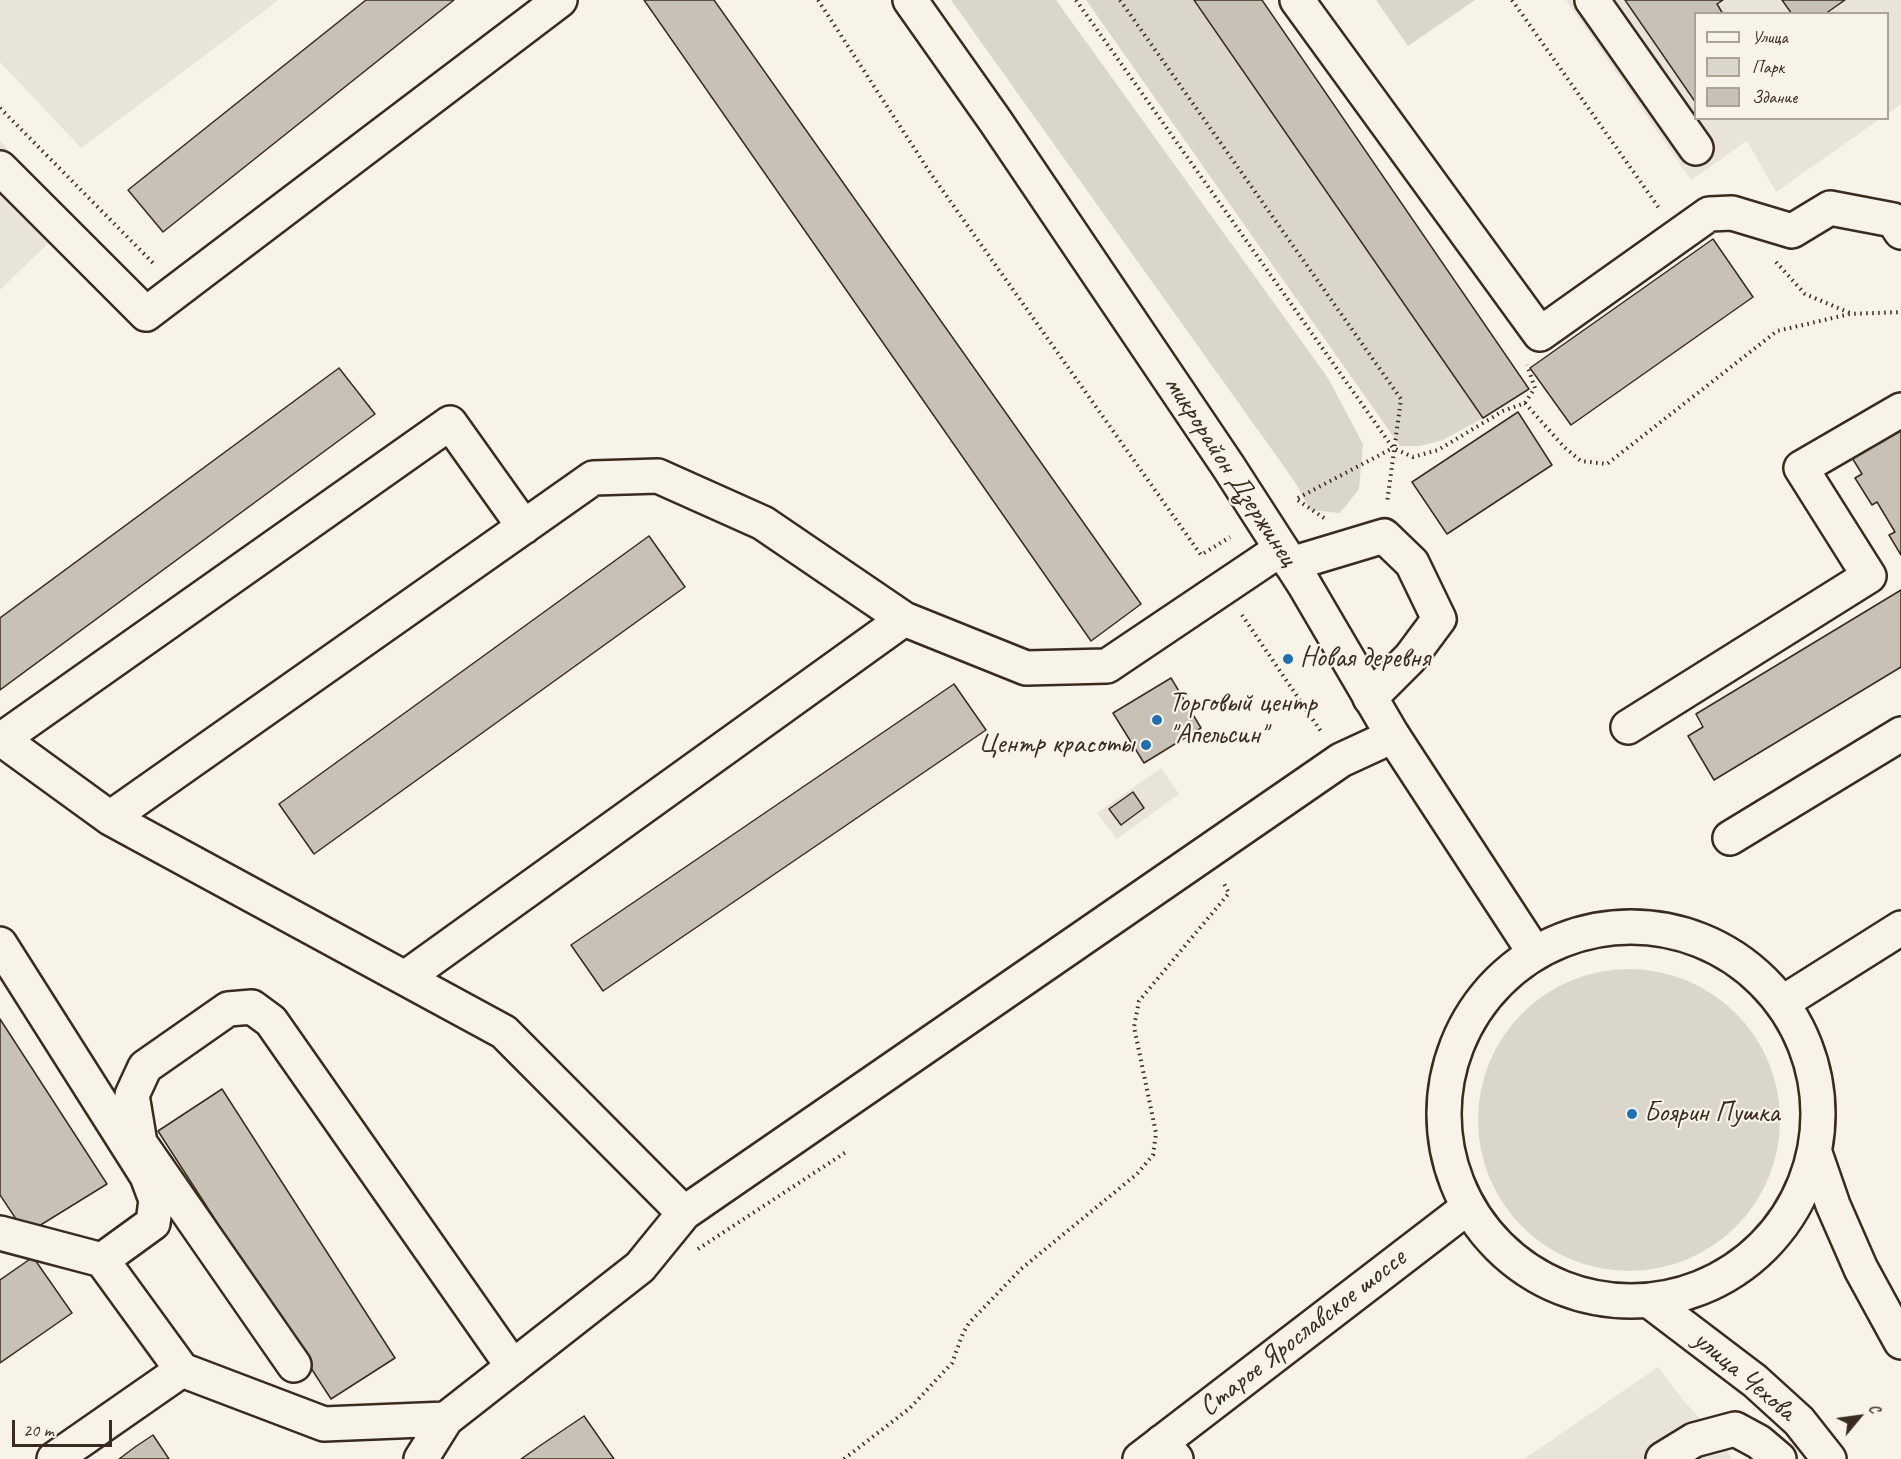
<!DOCTYPE html>
<meta charset="utf-8">
<style>
body{margin:0}
#map{position:relative;width:1901px;height:1459px;overflow:hidden;background:#f7f3e8;font-family:Caveat,sans-serif}
canvas{display:block}
.legend{position:absolute;left:1694px;top:12px;width:195px;height:108px;box-sizing:border-box;background:#f7f3e8;border:2px solid #aca397;margin:0;padding:8px 10px;list-style:none;font-size:18px;color:#3b2a1e}
.legend li{display:flex;align-items:center;gap:12px;height:30px}
.legend b{width:30px;border:2px solid #aca397}
.north{position:absolute;left:1829px;top:1387px;width:60px;height:60px;-webkit-text-stroke:4px #f7f3e8;paint-order:stroke;rotate:61deg;font-size:16px;font-weight:700;line-height:24px;text-align:center;color:#3b2a1e}
.north::after{content:'';display:block;margin:auto;width:21px;height:27px;background:#3b2a1e;clip-path:polygon(50% 0,100% 100%,50% 72%,0 100%)}
.scale{position:absolute;left:12px;top:1420px;width:100px;height:27px;box-sizing:border-box;border:3px solid #3b2a1e;border-top:0;padding-left:8px;font-size:18px;line-height:21px;white-space:nowrap;color:#3b2a1e;-webkit-text-stroke:4px #f7f3e8;paint-order:stroke}
</style>
<div id="map">
<canvas width="1901" height="1459"></canvas>
<ul class="legend">
<li><b style="height:8px;background:#f7f3e8"></b>Улица</li>
<li><b style="height:16px;background:#dbd6cb"></b>Парк</li>
<li><b style="height:16px;background:#c8c1b6"></b>Здание</li>
</ul>
<div class="north">С</div>
<div class="scale">20 m</div>
</div>
<script>
const g = document.querySelector('canvas').getContext('2d');
g.lineJoin = 'round';
function fill(path, color) {
  g.fillStyle = color;
  g.fill(path, 'evenodd');
}
function shape(rows) {
  const path = new Path2D();
  for (const r of rows) {
    if (r.length === 3) {
      path.moveTo(r[0] + r[2], r[1]);
      path.arc(r[0], r[1], r[2], 0, 2 * Math.PI);
      continue;
    }
    path.moveTo(r[0], r[1]);
    for (let i = 2; i < r.length; i += 2) path.lineTo(r[i], r[i + 1]);
  }
  return path;
}
function stroke(path, color, width, dash) {
  g.strokeStyle = color;
  g.lineWidth = width;
  g.lineCap = dash ? 'butt' : 'round';
  g.setLineDash(dash || []);
  g.stroke(path);
}
function label(font, color, halo, rows, align = 'center') {
  g.font = font + ' Caveat,sans-serif';
  g.lineWidth = 4.5;
  g.setLineDash([]);
  g.textBaseline = 'middle';
  g.strokeStyle = halo;
  g.fillStyle = color;
  for (const [text, x, y, turn = 0] of rows) {
    g.save();
    g.translate(x, y);
    g.rotate((+turn || 0) * Math.PI / 180);
    g.textAlign = isNaN(turn) ? turn : align;
    if (halo) g.strokeText(text, 0, 0);
    g.fillText(text, 0, 0);
    g.restore();
  }
}
fill(shape([
 [0,0,279,0,81,148,0,62],
 [1566,0,1901,0,1901,104,1888,114,1888,14,1696,14,1696,118,1880,119,1776,192,1747,141,1691,180],
 [0,141,74,218,0,290],
 [1161,768,1179,794,1117,839,1097,813],
 [1658,1367,1684,1401,1723,1444,1732,1459,1524,1459]
]), '#e9e4d9');
fill(shape([
 [951,0,1056,0,1328,378,1363,444,1359,489,1340,513,1310,510,1295,482],
 [1086,0,1194,0,1483,418,1443,440,1420,446,1400,446],
 [1376,0,1475,0,1408,46],
 [1629,1120,151]
]), '#dbd6cb');
const building = shape([
 [366,0,454,0,163,232,128,190,366,0],
 [644,0,714,0,1141,604,1091,641,644,0],
 [1194,0,1262,0,1529,389,1483,418,1194,0],
 [1625,0,1723,0,1717,4,1723,14,1696,14,1696,103,1625,0],
 [1782,0,1845,0,1825,14,1792,14,1782,0],
 [1713,239,1753,297,1571,425,1530,368,1713,239],
 [339,368,375,414,0,690,0,618,339,368],
 [1518,412,1552,465,1447,534,1412,482,1518,412],
 [1899,428,1901,432,1901,555,1889,535,1895,532,1877,502,1872,505,1855,478,1862,474,1851,456,1899,428],
 [649,536,685,587,314,854,279,804,649,536],
 [1901,590,1901,667,1714,780,1688,736,1703,727,1696,714,1901,590],
 [1171,678,1201,728,1144,763,1113,713,1171,678],
 [954,684,986,730,603,991,571,945,954,684],
 [1133,792,1144,808,1121,825,1109,809,1133,792],
 [0,1019,107,1184,26,1234,0,1195,0,1019],
 [222,1089,395,1358,331,1399,158,1131,222,1089],
 [33,1257,72,1313,0,1363,0,1280,33,1257],
 [584,1416,614,1459,521,1459,541,1445,584,1416],
 [153,1435,169,1459,119,1459,135,1447,153,1435]
]);
fill(building, '#c8c1b6');
stroke(building, '#3b2a1e', 1.5);
const minor = shape([
 [1297,0,1540,334,1709,214,1732,213,1792,231,1830,208,1893,220,1901,232],
 [1592,0,1696,148],
 [0,168,146,314,560,0],
 [1291,564,1384,536,1412,563,1439,619,1410,658,1370,698],
 [1628,727,1869,576,1801,468,1901,410],
 [0,738,110,818,504,1032,684,1213,1341,760,1393,736],
 [2,739,450,423,524,527],
 [110,818,593,478,658,476,763,523,904,619],
 [1730,838,1901,734],
 [0,944,147,1176,156,1200,153,1223,102,1260],
 [405,978,904,619,1026,668,1107,666,1281,549],
 [0,1233,102,1260,182,1370],
 [294,1365,140,1143,132,1095,145,1067,228,1009,252,1007,271,1021,513,1367],
 [1162,1442,1176,1459],
 [54,1459,182,1370,324,1424,446,1419],
 [421,1459,446,1419,640,1267,684,1213],
 [1663,1459,1694,1440,1735,1429,1759,1442,1779,1459]
]);
const major = shape([
 [910,0,996,122,1228,466,1304,584,1393,736,1534,952],
 [1631,1114,187],
 [1782,1003,1901,928],
 [1815,1153,1833,1205,1861,1269,1901,1342],
 [1651,1302,1755,1381,1799,1421,1829,1459],
 [1140,1459,1467,1208]
]);
stroke(minor, '#3b2a1e', 38);
stroke(major, '#3b2a1e', 38);
stroke(shape([
 [818,0,931,174,1201,555,1230,537],
 [1076,0,1393,448,1413,457,1438,450,1503,411,1525,403,1535,388,1527,365],
 [1120,0,1401,399,1387,503],
 [1512,0,1659,208],
 [0,108,155,265],
 [1776,262,1805,294,1850,313],
 [1525,403,1564,447,1581,461,1607,464,1777,331,1850,314,1901,312],
 [1324,518,1296,499,1393,448],
 [1242,615,1322,733],
 [698,1249,846,1152],
 [844,1459,910,1408,952,1363,963,1333,969,1323,1021,1269,1137,1174,1153,1155,1156,1133,1134,1027,1139,1001,1229,893,1223,882]
]), '#3b2a1e', 4, [1.5, 4.5]);
stroke(minor, '#f7f3e8', 33);
stroke(major, '#f7f3e8', 33);
for (const [x, y, r, color] of [
 [1288,659,6,"#1f6fb2"],
 [1157,720,6,"#1f6fb2"],
 [1146,745,6,"#1f6fb2"],
 [1632,1114,6,"#1f6fb2"]
]) {
  const dot = new Path2D();
  dot.arc(x, y, r, 0, 2 * Math.PI);
  g.fillStyle = color;
  g.fill(dot);
  stroke(dot, '#f7f3e8', 2);
}
label('28px', '#3b2a1e', '#f7f3e8', [
 ["микрорайон Дзержинец",1230,471,57],
 ["Старое Ярославское шоссе",1303,1333,-38],
 ["улица Чехова",1744,1376,40]
]);
label('28px', '#3b2a1e', '#f7f3e8', [
 ["Новая деревня",1300,659],
 ["Торговый центр",1169,704],
 ["\"Апельсин\"",1169,736],
 ["Центр красоты",1134,745,"right"],
 ["Боярин Пушка",1644,1114]
], 'left');
</script>
